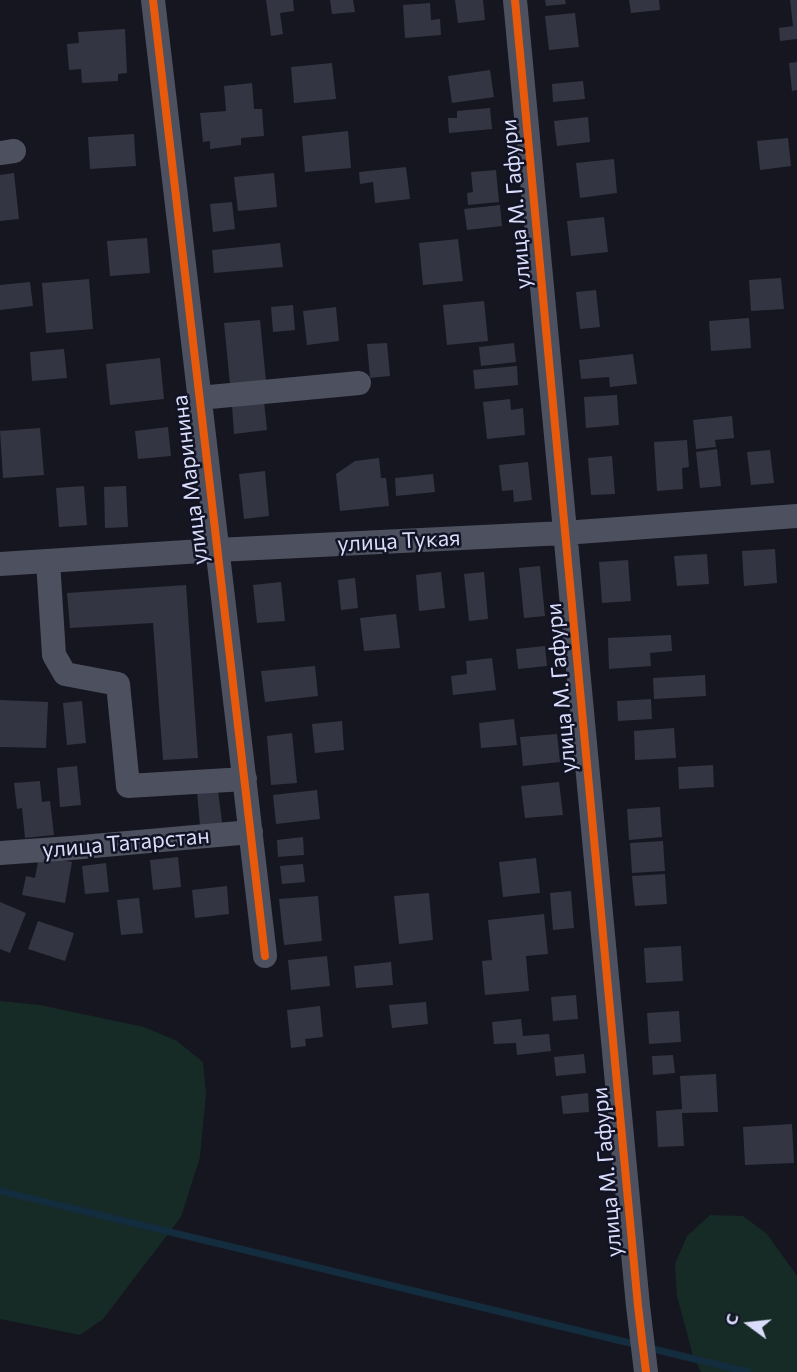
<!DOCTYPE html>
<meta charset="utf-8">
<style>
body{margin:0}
#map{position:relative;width:797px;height:1372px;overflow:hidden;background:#161620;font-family:Commissioner,sans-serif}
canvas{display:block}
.north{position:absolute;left:719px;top:1294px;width:60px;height:60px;-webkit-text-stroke:4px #121324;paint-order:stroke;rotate:285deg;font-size:16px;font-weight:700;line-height:24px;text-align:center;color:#daddfa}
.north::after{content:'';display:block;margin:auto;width:21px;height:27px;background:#daddfa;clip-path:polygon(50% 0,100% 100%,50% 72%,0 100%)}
</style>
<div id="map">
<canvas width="797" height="1372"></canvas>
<div class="north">С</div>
</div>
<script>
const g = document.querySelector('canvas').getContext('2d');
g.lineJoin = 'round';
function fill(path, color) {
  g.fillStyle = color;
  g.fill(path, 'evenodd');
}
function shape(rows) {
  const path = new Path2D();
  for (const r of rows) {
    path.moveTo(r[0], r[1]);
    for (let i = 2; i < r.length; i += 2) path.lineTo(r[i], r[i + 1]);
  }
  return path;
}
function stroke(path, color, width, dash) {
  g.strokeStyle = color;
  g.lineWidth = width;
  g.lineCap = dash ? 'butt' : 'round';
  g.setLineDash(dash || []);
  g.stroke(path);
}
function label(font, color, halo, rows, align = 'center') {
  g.font = font + ' Commissioner,sans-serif';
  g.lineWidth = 5;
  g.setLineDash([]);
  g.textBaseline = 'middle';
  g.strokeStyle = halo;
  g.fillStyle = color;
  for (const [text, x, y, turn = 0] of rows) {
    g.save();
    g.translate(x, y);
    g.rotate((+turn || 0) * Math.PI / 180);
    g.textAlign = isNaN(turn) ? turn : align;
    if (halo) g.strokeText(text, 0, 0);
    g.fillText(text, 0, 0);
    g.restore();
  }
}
fill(shape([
 [0,1001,40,1005,144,1027,177,1041,203,1062,206,1094,200,1157,181,1217,103,1319,80,1335,0,1319],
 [710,1215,743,1216,767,1234,797,1276,797,1372,701,1372,693,1356,677,1296,675,1264,687,1236]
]), '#162a26');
stroke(shape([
 [0,1191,638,1345],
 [649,1348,748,1372]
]), '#132c3e', 7);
fill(shape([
 [266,0,293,0,294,11,280,13,283,34,271,36],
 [330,0,353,0,355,12,332,14],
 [455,0,483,0,485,20,458,23],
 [545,0,565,0,566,4,546,6],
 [629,0,659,0,660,10,631,13],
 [790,0,797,0,797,39,780,41,779,28,793,26],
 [430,3,431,20,440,19,441,35,405,38,403,5],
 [575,13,579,47,549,50,545,16],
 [125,29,127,73,118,74,118,81,82,83,81,69,69,70,67,44,79,43,78,32],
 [797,62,797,90,792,91,789,63],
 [332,63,336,99,294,103,291,67],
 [490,70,494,97,452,103,448,76],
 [583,81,585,99,553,102,552,84],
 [252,83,254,109,262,109,264,136,241,138,241,145,210,149,210,141,203,142,200,113,226,111,224,86],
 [490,108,492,129,449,133,448,118,457,118,457,111],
 [588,117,590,142,557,146,554,121],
 [348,131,351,168,305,172,302,136],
 [134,134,136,166,90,169,88,137],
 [788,138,791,166,760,170,757,141],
 [614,159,617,193,580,198,576,163],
 [406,167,410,199,375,203,373,182,360,184,359,172],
 [496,170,499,202,468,205,467,193,473,192,471,172],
 [14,173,19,219,0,221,0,175],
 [274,173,277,207,238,211,234,177],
 [232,202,235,229,213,232,210,204],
 [500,205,502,226,467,230,464,209],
 [604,217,608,252,571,256,567,221],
 [147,238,150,273,110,276,107,241],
 [458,239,463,281,423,285,419,243],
 [280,243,283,267,214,273,212,250],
 [781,278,784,309,751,311,749,280],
 [89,279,93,329,46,333,42,283],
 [30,282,33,306,0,310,0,285],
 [596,290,600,327,580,329,576,292],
 [484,301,488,341,447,345,443,305],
 [293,305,295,330,273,332,271,307],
 [336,307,339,341,307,345,303,311],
 [749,318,751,348,711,351,709,321],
 [260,320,266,381,230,384,224,323],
 [387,343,390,376,370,378,367,344],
 [514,343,516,362,481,366,479,347],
 [64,349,67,378,32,381,30,352],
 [633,354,637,384,610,387,609,377,581,379,579,360],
 [160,358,164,399,110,405,106,364],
 [517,366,518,385,475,389,473,370],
 [617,395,619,425,586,428,584,397],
 [510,399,511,410,523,408,525,435,487,439,483,402],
 [264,401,267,430,234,434,232,405],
 [732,416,734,438,715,440,716,447,696,449,693,420],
 [168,427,171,456,138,459,135,431],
 [40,428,44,475,3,478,0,431],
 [687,440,689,467,682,468,683,489,657,491,654,442],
 [717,449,721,486,700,488,696,452],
 [770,450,774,483,751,485,747,452],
 [612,456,615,494,591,495,588,458],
 [379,458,381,478,386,478,389,506,340,511,336,474,355,461],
 [528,462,532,500,514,502,513,490,502,491,499,465],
 [265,471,269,516,244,519,239,474],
 [433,474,435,492,396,496,395,478],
 [84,486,87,525,59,527,56,488],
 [126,486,128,527,105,528,104,487],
 [775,549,777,583,744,586,742,551],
 [707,554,709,584,677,586,674,556],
 [628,560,631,601,602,603,599,562],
 [540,566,545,616,524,618,519,568],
 [441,572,445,608,419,611,416,575],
 [484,572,488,619,469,621,464,574],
 [355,578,358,608,341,610,338,580],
 [281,582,285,621,257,623,253,585],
 [186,585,198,758,163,760,153,623,70,628,67,593],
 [396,614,400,648,364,651,360,618],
 [671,635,672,651,650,653,651,666,609,669,608,638],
 [545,646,547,666,518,669,516,649],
 [492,658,496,690,453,695,451,676,467,674,466,661],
 [315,666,318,696,265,702,261,671],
 [705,675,706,696,654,699,653,678],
 [651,699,652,719,618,721,617,701],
 [0,700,48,702,46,748,0,747],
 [82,701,86,743,67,745,63,703],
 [514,719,517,745,481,748,479,723],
 [342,721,344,750,315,753,312,724],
 [674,728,676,758,635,760,634,731],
 [292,733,297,783,271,785,267,736],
 [557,734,560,762,523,766,520,737],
 [713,765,714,787,679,789,678,767],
 [77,766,81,805,60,807,57,768],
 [40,781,42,802,50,801,54,835,25,838,22,808,17,809,14,783],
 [559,782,563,815,525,818,521,786],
 [218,790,222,823,200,826,197,792],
 [317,790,320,819,276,824,273,795],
 [660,807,662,837,629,840,627,809],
 [303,837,304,855,278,857,277,840],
 [663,841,665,871,632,873,630,843],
 [39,856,72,862,65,903,22,895,26,876,35,878],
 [178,857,181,887,153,890,150,860],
 [536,858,540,893,503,897,499,862],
 [106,863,109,892,85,894,82,866],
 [303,864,305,882,282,884,280,866],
 [665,874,667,904,635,906,632,876],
 [227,886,229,914,195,918,192,890],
 [571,891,574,928,553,930,550,893],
 [429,893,433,940,399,944,394,896],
 [318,896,322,941,284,945,279,899],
 [139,898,143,933,121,935,117,900],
 [0,902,26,913,10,953,0,949],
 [544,914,548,954,526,956,529,991,485,995,482,961,492,960,488,920],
 [38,921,74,933,65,961,28,949],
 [681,946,683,981,646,983,644,948],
 [327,956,330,986,291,990,288,960],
 [391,962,393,985,356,988,354,966],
 [576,995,578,1019,553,1021,551,997],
 [426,1002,428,1024,392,1028,389,1005],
 [320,1006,323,1037,305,1039,306,1046,291,1048,287,1010],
 [679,1011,681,1042,649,1044,647,1013],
 [521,1019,523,1036,549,1034,551,1051,517,1055,516,1043,494,1044,492,1022],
 [584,1054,586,1073,556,1076,554,1057],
 [673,1055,675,1073,653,1075,652,1056],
 [716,1074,718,1112,682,1113,684,1146,658,1147,656,1111,682,1109,680,1076],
 [588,1093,589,1112,563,1114,561,1096],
 [792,1124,794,1163,745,1165,743,1127]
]), '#343542');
stroke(shape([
 [153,0,265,956],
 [515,0,638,1306,646,1372],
 [0,153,14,151],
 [199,398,359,383],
 [48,561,54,655,65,674,118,684,128,786,245,779],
 [0,564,217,550,564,533,797,516],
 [0,853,71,848,251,832]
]), '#4c505f', 24);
stroke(shape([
 [153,0,265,956],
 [515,0,638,1306,646,1372]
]), '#e8590c', 8);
label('22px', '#daddfa', '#121324', [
 ["улица М. Гафури",516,204,-95],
 ["улица Маринина",190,480,-97],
 ["улица Тукая",399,541,-3],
 ["улица М. Гафури",561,688,-95],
 ["улица Татарстан",126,843,-5],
 ["улица М. Гафури",607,1172,-95]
]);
</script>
